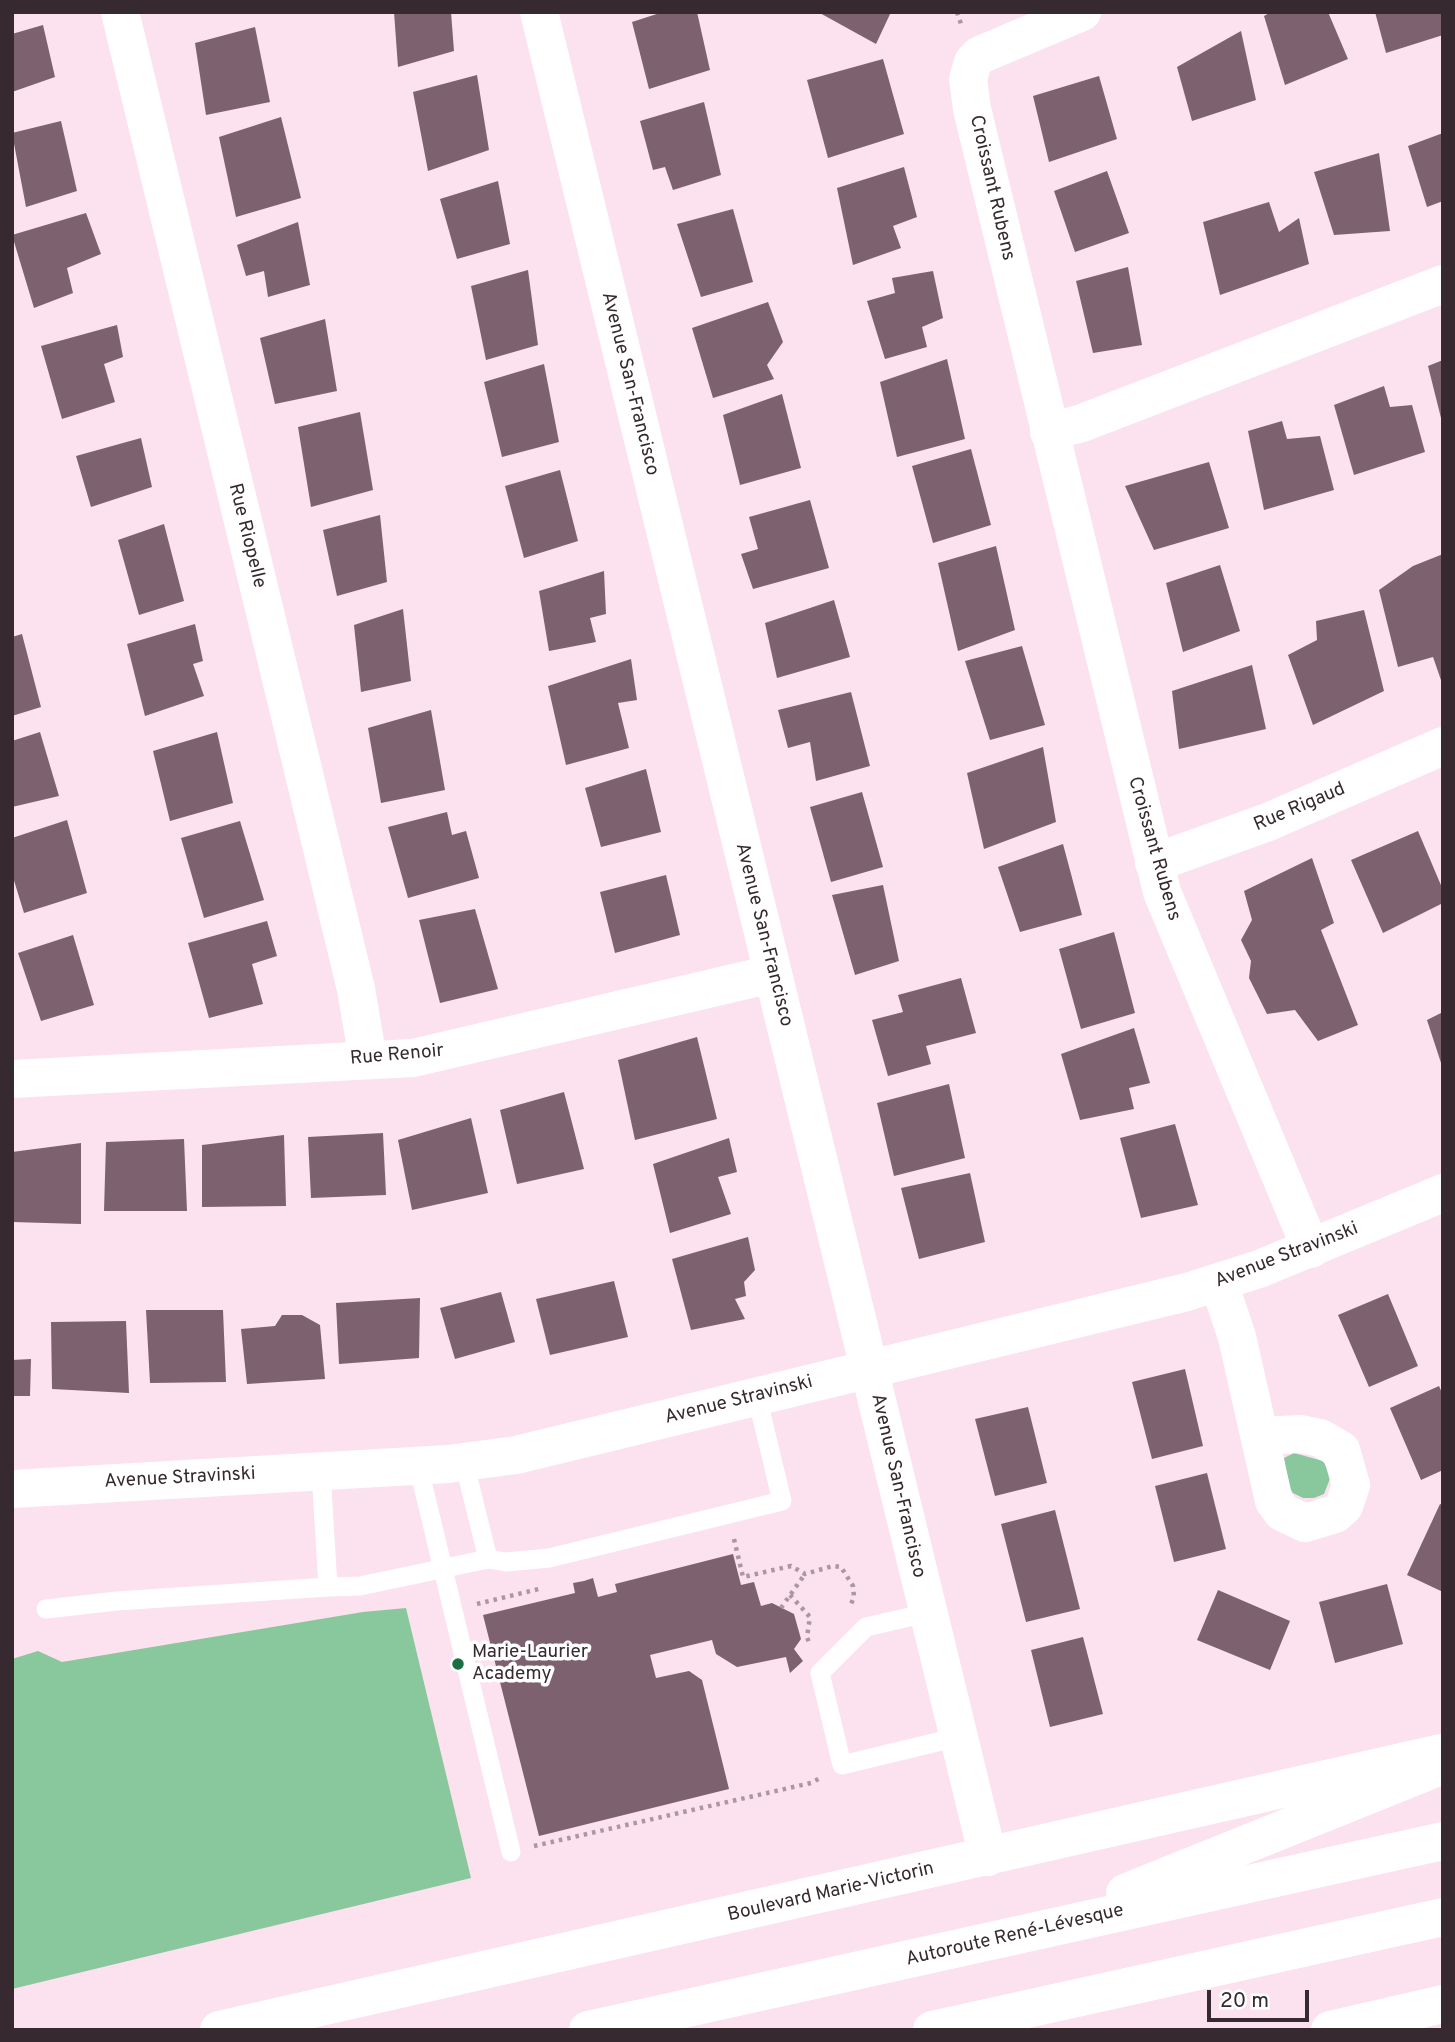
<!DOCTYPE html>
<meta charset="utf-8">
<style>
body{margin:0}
#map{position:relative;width:1455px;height:2042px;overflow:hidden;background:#fce1ee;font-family:Overpass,sans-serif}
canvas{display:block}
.frame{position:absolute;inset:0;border:14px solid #362a30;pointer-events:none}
.scale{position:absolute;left:1207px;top:1990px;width:102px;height:32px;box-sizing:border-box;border:4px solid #362a30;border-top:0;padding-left:9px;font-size:21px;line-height:24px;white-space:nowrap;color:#362a30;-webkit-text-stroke:5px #fff;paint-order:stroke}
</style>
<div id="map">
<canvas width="1455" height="2042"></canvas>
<div class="frame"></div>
<div class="scale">20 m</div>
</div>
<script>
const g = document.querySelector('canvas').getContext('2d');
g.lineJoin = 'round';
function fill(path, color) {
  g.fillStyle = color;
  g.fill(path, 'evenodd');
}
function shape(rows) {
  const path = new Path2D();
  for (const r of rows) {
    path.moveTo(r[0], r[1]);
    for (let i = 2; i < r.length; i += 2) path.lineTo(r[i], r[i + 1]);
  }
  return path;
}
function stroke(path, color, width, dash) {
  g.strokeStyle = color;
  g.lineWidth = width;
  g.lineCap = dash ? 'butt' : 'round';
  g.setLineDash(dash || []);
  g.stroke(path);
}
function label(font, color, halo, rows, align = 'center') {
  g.font = font + ' Overpass,sans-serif';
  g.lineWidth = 7;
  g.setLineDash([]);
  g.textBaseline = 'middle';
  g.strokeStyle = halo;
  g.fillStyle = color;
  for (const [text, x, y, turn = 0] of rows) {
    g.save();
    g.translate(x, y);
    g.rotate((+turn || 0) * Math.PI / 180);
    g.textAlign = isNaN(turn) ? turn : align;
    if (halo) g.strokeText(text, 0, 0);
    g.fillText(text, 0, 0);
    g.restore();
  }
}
fill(shape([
 [1294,1453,1323,1461,1331,1476,1324,1494,1314,1498,1303,1498,1293,1493,1288,1486,1284,1458],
 [406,1608,471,1878,12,1989,12,1659,38,1651,62,1662,363,1612]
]), '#89c79d');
fill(shape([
 [394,12,451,12,454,51,398,67],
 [663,12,697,12,710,70,649,89,632,22],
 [818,12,891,12,876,44],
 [1271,12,1328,12,1348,59,1285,85,1264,16],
 [1375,12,1443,12,1443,35,1386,53],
 [43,25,55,77,12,92,12,34],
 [255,27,270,102,206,115,195,43],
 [1241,31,1256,100,1192,121,1177,67],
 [883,59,904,134,828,158,807,80],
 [477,75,489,150,428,171,413,92],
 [1099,76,1117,139,1049,162,1033,96],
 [704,102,721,175,673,190,665,167,653,170,640,121],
 [281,117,301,198,236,217,219,137],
 [61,121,77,191,26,207,12,133],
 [1443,133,1443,201,1427,207,1408,146],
 [1379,153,1390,231,1334,235,1314,172],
 [904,167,917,217,893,226,901,248,853,265,837,188],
 [1107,171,1129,233,1075,252,1054,191],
 [498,181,510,244,457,259,440,199],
 [1269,202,1279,232,1299,218,1309,264,1220,295,1203,222],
 [733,209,753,282,701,297,677,224],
 [86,213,101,254,67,268,73,293,34,308,12,235],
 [298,222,310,285,268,297,264,271,246,276,237,245],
 [1128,267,1142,345,1093,353,1076,281],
 [528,270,538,345,486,360,471,286],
 [933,271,943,318,922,327,927,347,885,359,867,301,895,293,892,278],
 [768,302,783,342,767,365,774,379,713,398,692,328],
 [325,319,337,391,275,404,260,338],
 [117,325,123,357,104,364,115,402,62,419,41,346],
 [947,359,965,439,897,457,880,382],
 [1443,360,1443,422,1442,422,1428,366],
 [544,364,559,442,502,457,484,382],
 [1384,386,1390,407,1412,405,1425,452,1354,475,1334,405],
 [782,394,801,468,740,485,723,415],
 [360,412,373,490,311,507,298,427],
 [1282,421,1287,439,1320,436,1334,490,1264,510,1248,431],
 [141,438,152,487,91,507,76,456],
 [971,449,991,525,933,543,912,466],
 [1209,462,1229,528,1154,550,1125,486],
 [560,470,578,541,524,558,505,486],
 [810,500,829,568,753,589,741,554,758,549,749,517],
 [380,515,387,582,337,596,323,530],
 [164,524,184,601,139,615,118,540],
 [996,546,1015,630,958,651,938,563],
 [1443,554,1443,683,1442,683,1433,657,1398,667,1379,590,1413,566],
 [1220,565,1240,631,1183,652,1166,583],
 [604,571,606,614,590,618,596,642,549,651,539,591],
 [834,600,850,657,777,678,765,623],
 [403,609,411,681,361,692,354,625],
 [1364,610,1384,691,1313,725,1288,655,1317,640,1316,621],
 [195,624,203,661,193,664,204,696,145,716,127,644],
 [22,634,41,707,12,716,12,637],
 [1022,646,1045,725,990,740,965,661],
 [631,659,637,700,618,703,629,748,566,765,548,686],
 [1252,665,1266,729,1179,749,1172,691],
 [851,692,870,766,816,781,810,742,788,748,778,710],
 [431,710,445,790,381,803,368,728],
 [40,732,59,796,12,807,12,741],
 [217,732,233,803,170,821,153,751],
 [1043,747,1056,822,984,849,967,773],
 [646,769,661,832,601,847,585,788],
 [862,792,883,867,831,882,810,807],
 [447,812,452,835,466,831,479,878,408,898,388,827],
 [67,820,87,893,24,913,12,874,12,838],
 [240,821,264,900,204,918,181,838],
 [1418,831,1443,890,1443,903,1383,933,1351,860],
 [1063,844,1082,915,1020,932,998,867],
 [1312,858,1334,923,1321,930,1358,1025,1318,1041,1295,1010,1267,1014,1249,978,1251,961,1241,940,1252,920,1244,891],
 [666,875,680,935,615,953,600,892],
 [883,885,899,961,855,975,832,895],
 [475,909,498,989,440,1003,419,920],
 [267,921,277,956,252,964,263,1004,209,1018,188,943],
 [1114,932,1135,1013,1081,1029,1059,949],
 [73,935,94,1005,41,1021,18,953],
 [961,978,976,1033,926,1046,931,1064,888,1076,872,1020,903,1012,898,995],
 [1443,1012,1443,1065,1442,1066,1427,1020],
 [1134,1028,1150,1083,1129,1088,1134,1109,1080,1120,1061,1054],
 [697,1037,717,1119,635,1140,618,1060],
 [949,1084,965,1158,894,1176,877,1103],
 [564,1092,584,1169,517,1184,500,1110],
 [471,1118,488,1193,412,1210,398,1140],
 [1175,1124,1198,1205,1141,1218,1120,1138],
 [383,1133,386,1195,311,1198,308,1137],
 [284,1135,286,1206,202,1207,202,1145],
 [729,1138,737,1172,718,1177,731,1214,670,1233,653,1164],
 [184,1139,187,1211,104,1211,106,1142],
 [81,1143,81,1224,12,1222,12,1152],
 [970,1173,985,1242,919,1259,901,1188],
 [748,1237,755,1270,744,1282,746,1296,735,1299,745,1319,691,1330,672,1259],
 [614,1281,628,1337,550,1355,536,1299],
 [501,1292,515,1342,455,1359,440,1308],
 [1388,1294,1418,1366,1369,1387,1338,1315],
 [420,1298,419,1358,339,1364,336,1303],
 [146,1310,223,1310,226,1382,150,1383],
 [282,1315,302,1315,320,1325,325,1379,247,1384,241,1329,275,1326],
 [126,1321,129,1393,52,1389,51,1322],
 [31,1359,30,1396,12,1396,12,1360],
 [1185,1369,1203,1446,1152,1459,1132,1382],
 [1439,1386,1443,1395,1443,1470,1421,1480,1390,1408],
 [1028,1407,1047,1483,995,1496,975,1419],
 [1207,1473,1226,1549,1174,1562,1155,1486],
 [1440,1504,1443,1505,1443,1592,1407,1575],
 [1055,1510,1080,1609,1026,1622,1001,1524],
 [733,1554,741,1585,754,1582,761,1606,772,1603,794,1614,801,1639,794,1649,803,1661,790,1673,786,1657,737,1667,716,1654,712,1640,650,1655,656,1678,689,1671,702,1680,729,1789,539,1836,483,1615,575,1593,573,1583,584,1581,593,1578,598,1597,617,1592,615,1584],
 [1387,1584,1403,1644,1335,1663,1319,1602],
 [1218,1590,1290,1621,1270,1670,1197,1640],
 [1083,1637,1103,1714,1050,1727,1031,1650]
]), '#7d616f');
stroke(shape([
 [957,12,961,24],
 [734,1539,743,1577,791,1566,805,1574,833,1566,841,1567,853,1586,854,1597,851,1604],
 [790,1595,810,1617,807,1637,810,1645],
 [477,1604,543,1588],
 [781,1608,805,1574],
 [534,1846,811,1783,822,1777]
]), '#ac97a1', 4.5, [3.5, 5]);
stroke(shape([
 [464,1462,488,1559,506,1562,549,1558,782,1501,757,1397],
 [418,1465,511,1852],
 [328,1587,360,1586,488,1559],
 [46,1609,117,1601,328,1587,321,1471],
 [927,1613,866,1627,820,1673,842,1765,958,1737]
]), '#fff', 19);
stroke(shape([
 [120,12,356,989,368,1060],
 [1082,12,980,55,973,62,968,79,972,109,1162,892,1311,1249],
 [1049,432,1082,423,1443,284],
 [1154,863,1268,822,1443,746],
 [12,1079,413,1058,772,974],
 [1219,1283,1237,1337,1274,1501,1282,1512,1305,1523,1335,1514,1344,1506,1351,1485,1341,1450,1320,1438,1301,1434,1260,1436],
 [12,1489,448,1464,516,1455,1187,1292,1259,1269,1443,1193]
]), '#fff', 38);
stroke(shape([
 [539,12,988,1857],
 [219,2030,1441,1753],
 [1330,2030,1443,2004]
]), '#fff', 38);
stroke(shape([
 [1125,1893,1443,1765],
 [588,2030,1443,1841],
 [932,2030,1443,1917]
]), '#fff', 38);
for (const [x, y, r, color] of [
 [458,1664,7,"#1b7043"]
]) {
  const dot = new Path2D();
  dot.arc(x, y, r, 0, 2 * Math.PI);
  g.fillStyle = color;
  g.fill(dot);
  stroke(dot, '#fff', 2.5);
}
label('19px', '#362a30', '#fff', [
 ["Croissant Rubens",991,188,77],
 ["Avenue San-Francisco",629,384,76],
 ["Rue Riopelle",246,536,76],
 ["Rue Rigaud",1300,808,-23],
 ["Croissant Rubens",1153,849,74],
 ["Avenue San-Francisco",763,935,76],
 ["Rue Renoir",397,1056,-5],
 ["Avenue Stravinski",1287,1256,-21],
 ["Avenue Stravinski",739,1401,-14],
 ["Avenue Stravinski",180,1479,-3],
 ["Avenue San-Francisco",897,1486,77],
 ["Boulevard Marie-Victorin",831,1893,-13],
 ["Autoroute René-Lévesque",1015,1936,-13]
]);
label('19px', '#362a30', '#fff', [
 ["Marie-Laurier",472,1653],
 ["Academy",472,1675]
], 'left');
</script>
